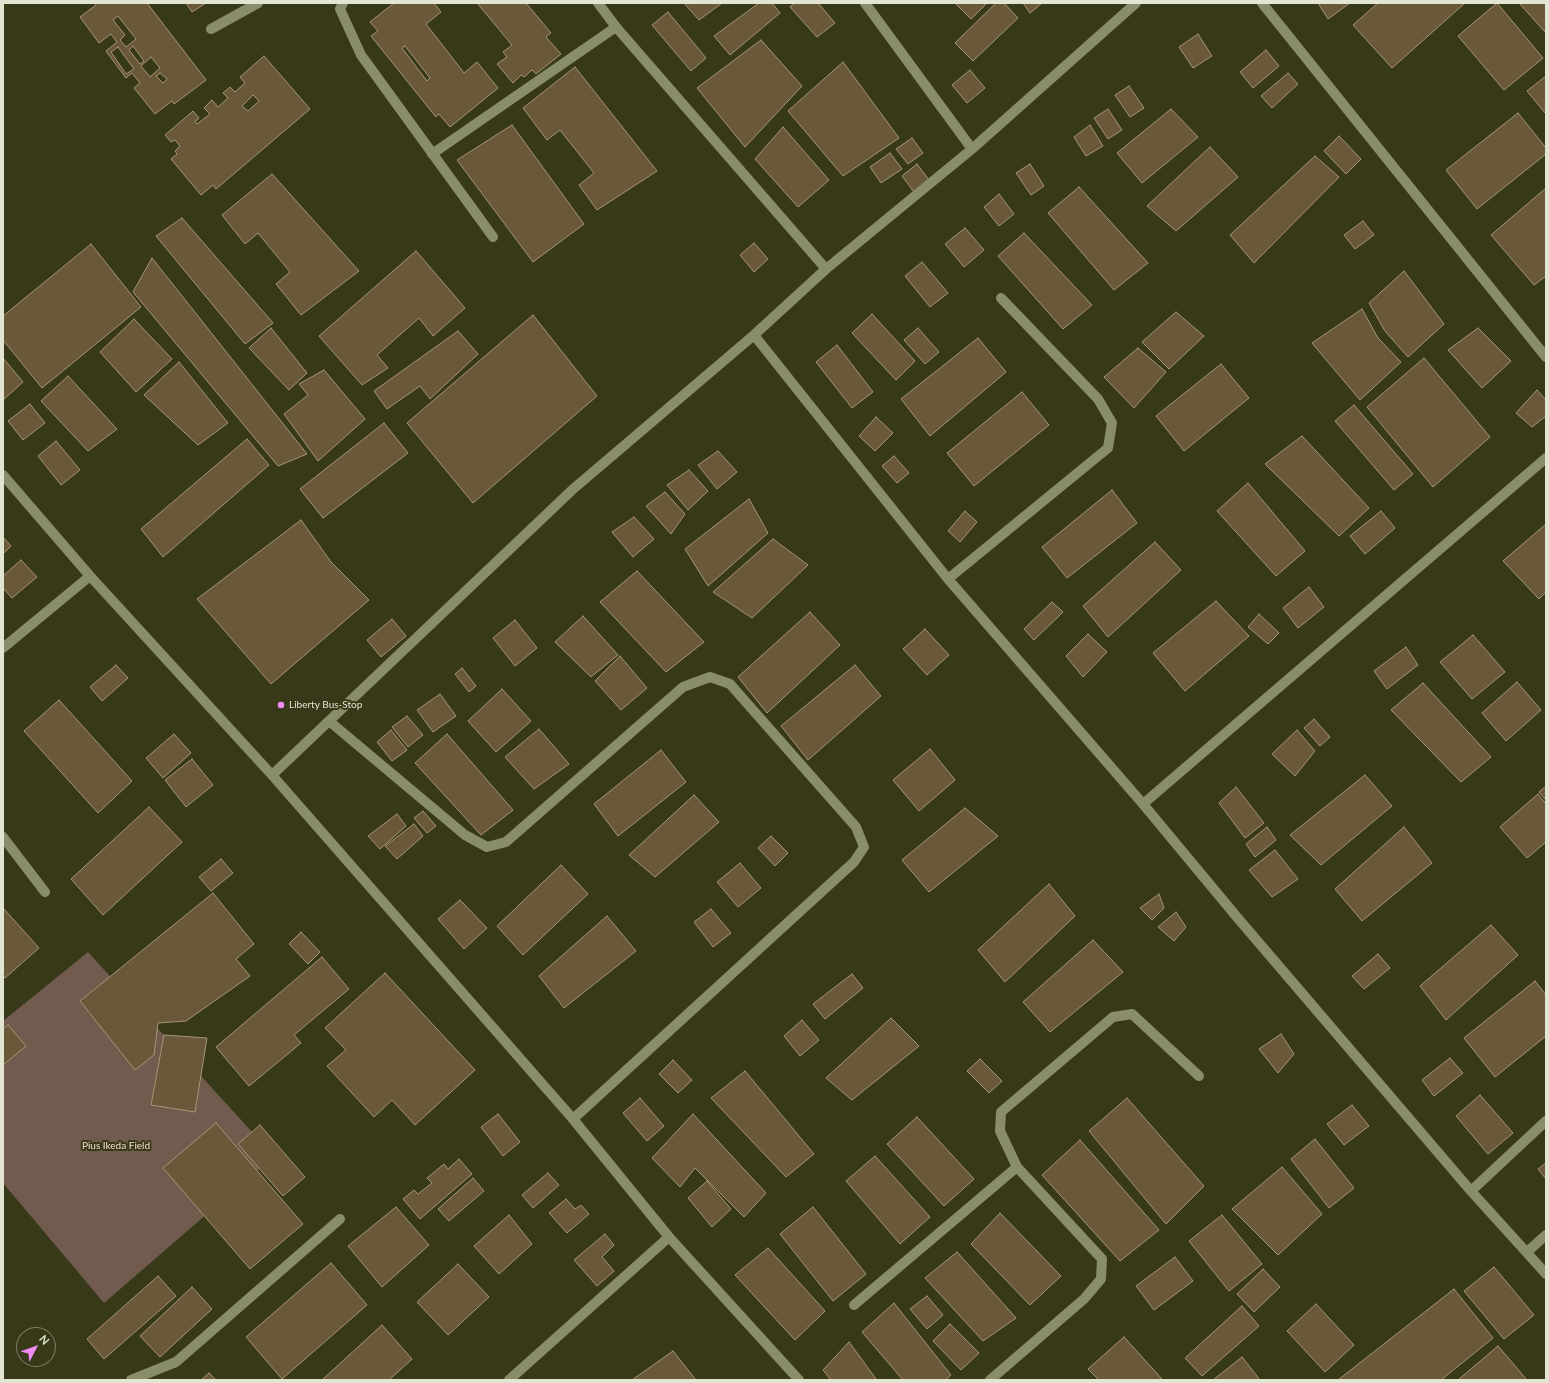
<!DOCTYPE html>
<style>
body{margin:0}
#map{position:relative;width:1549px;height:1383px;overflow:hidden;background:#373919;font-family:Lato,sans-serif}
canvas{display:block}
.frame{position:absolute;inset:0;border:4px solid #e2e5d2;pointer-events:none}
.north{position:absolute;left:16px;top:1327px;width:40px;height:40px;box-sizing:border-box;background:#373919;border:1px solid #7b7e63;border-radius:50%;rotate:49deg;font-size:11px;font-weight:700;line-height:16px;text-align:center;color:#e2e5d2}
.north::after{content:'';display:block;margin:auto;width:14px;height:18px;background:#f08bf5;clip-path:polygon(50% 0,100% 100%,50% 72%,0 100%)}
</style>
<div id="map">
<canvas width="1549" height="1383"></canvas>
<div class="frame"></div>
<div class="north">N</div>
</div>
<script>
const g = document.querySelector('canvas').getContext('2d');
g.lineJoin = 'round';
function fill(path, color) {
  g.fillStyle = color;
  g.fill(path, 'evenodd');
}
function shape(rows) {
  const path = new Path2D();
  for (const r of rows) {
    path.moveTo(r[0], r[1]);
    for (let i = 2; i < r.length; i += 2) path.lineTo(r[i], r[i + 1]);
  }
  return path;
}
function stroke(path, color, width, dash) {
  g.strokeStyle = color;
  g.lineWidth = width;
  g.lineCap = dash ? 'butt' : 'round';
  g.setLineDash(dash || []);
  g.stroke(path);
}
function label(font, color, halo, rows, align = 'center') {
  g.font = font + ' Lato,sans-serif';
  g.lineWidth = 4;
  g.setLineDash([]);
  g.textBaseline = 'middle';
  g.strokeStyle = halo;
  g.fillStyle = color;
  for (const [text, x, y, turn = 0] of rows) {
    g.save();
    g.translate(x, y);
    g.rotate((+turn || 0) * Math.PI / 180);
    g.textAlign = isNaN(turn) ? turn : align;
    if (halo) g.strokeText(text, 0, 0);
    g.fillText(text, 0, 0);
    g.restore();
  }
}
fill(shape([
 [88,952,274,1156,104,1303,3,1183,3,1021]
]), '#715b4e');
const building = shape([
 [95,3,147,3,206,80,174,104,172,101,155,114,134,88,140,83,132,73,126,78,106,51,117,42,111,34,99,43,80,17,96,5,95,3],
 [118,16,136,39,126,47,120,40,125,35,113,20,118,16],
 [133,46,144,61,140,64,129,50,133,46],
 [118,47,134,69,126,74,111,52,118,47],
 [151,57,160,68,150,77,141,66,151,57],
 [160,73,167,79,163,83,156,76,160,73],
 [186,3,206,3,192,12,186,3],
 [394,3,434,3,441,12,426,24,464,73,477,62,498,88,450,127,439,114,436,117,371,36,378,31,370,22,394,3],
 [405,46,430,78,427,81,402,48,405,46],
 [477,3,526,3,551,33,546,37,561,54,536,74,532,70,524,77,521,75,513,83,497,64,507,57,503,52,512,45,477,3],
 [684,3,722,3,699,20,684,3],
 [759,3,772,3,780,13,730,55,714,36,759,3],
 [794,3,818,3,835,23,817,37,790,7,794,3],
 [955,3,987,3,971,19,955,3],
 [996,3,1004,3,1018,18,973,61,955,43,996,3],
 [1023,3,1042,3,1030,13,1023,3],
 [1318,3,1350,3,1328,19,1318,3],
 [1378,3,1465,3,1392,68,1353,25,1378,3],
 [1497,3,1543,58,1504,90,1458,36,1497,3],
 [1519,3,1546,3,1546,33,1519,3],
 [668,12,706,58,691,71,652,25,668,12],
 [1198,34,1212,56,1193,68,1179,47,1198,34],
 [761,40,802,86,745,147,697,88,761,40],
 [1266,50,1279,66,1253,88,1240,72,1266,50],
 [264,56,310,109,216,189,213,185,201,195,171,159,177,154,175,151,180,146,175,140,171,142,165,135,193,111,199,118,195,122,197,124,210,114,204,108,212,100,218,107,228,98,223,93,230,87,235,92,245,83,240,77,264,56],
 [253,95,259,101,248,111,242,106,253,95],
 [843,62,899,138,843,176,788,111,843,62],
 [575,67,657,171,597,210,579,185,594,173,560,130,547,140,523,108,575,67],
 [970,70,985,88,967,103,952,85,970,70],
 [1288,73,1298,84,1272,108,1261,96,1288,73],
 [1546,76,1546,114,1527,91,1546,76],
 [1129,86,1144,108,1130,117,1115,95,1129,86],
 [1108,109,1122,130,1108,139,1094,118,1108,109],
 [1171,109,1198,137,1142,183,1117,153,1171,109],
 [1518,113,1546,148,1546,154,1477,209,1446,170,1518,113],
 [512,125,584,224,533,262,457,160,512,125],
 [1090,125,1103,146,1086,156,1074,137,1090,125],
 [783,127,829,180,798,207,755,159,783,127],
 [1339,136,1361,159,1346,174,1324,151,1339,136],
 [912,138,923,153,908,164,896,149,912,138],
 [1210,147,1238,177,1176,231,1147,206,1210,147],
 [890,153,902,169,881,183,870,167,890,153],
 [1315,156,1339,177,1254,263,1230,235,1315,156],
 [917,164,929,180,914,192,902,176,917,164],
 [1030,164,1044,186,1031,195,1016,173,1030,164],
 [272,174,359,271,301,315,276,284,290,272,258,233,245,244,222,215,272,174],
 [1079,187,1148,263,1114,290,1048,213,1079,187],
 [1546,188,1546,276,1534,285,1491,235,1546,188],
 [999,194,1014,214,999,226,984,207,999,194],
 [182,218,273,323,245,344,156,236,182,218],
 [1363,221,1374,235,1355,249,1344,235,1363,221],
 [965,228,984,250,964,267,945,244,965,228],
 [1024,233,1092,305,1063,329,998,256,1024,233],
 [754,243,768,259,754,272,740,255,754,243],
 [91,244,141,307,42,388,3,340,3,316,91,244],
 [416,251,465,308,433,336,419,318,377,355,388,368,362,385,319,336,416,251],
 [152,258,307,454,278,466,133,292,152,258],
 [922,262,948,293,930,307,905,276,922,262],
 [1404,271,1444,324,1408,357,1385,331,1369,303,1404,271],
 [1362,309,1378,338,1401,362,1360,400,1312,343,1362,309],
 [1176,312,1204,336,1169,369,1142,342,1176,312],
 [872,314,915,361,896,380,852,333,872,314],
 [533,315,597,396,473,503,407,423,533,315],
 [134,319,172,359,136,392,100,352,134,319],
 [271,328,307,373,289,390,249,348,271,328],
 [918,328,939,352,925,364,904,340,918,328],
 [1478,328,1511,361,1482,388,1448,350,1478,328],
 [458,331,478,354,430,399,420,386,387,409,374,391,458,331],
 [978,338,1006,372,930,436,901,399,978,338],
 [837,345,873,392,852,408,816,362,837,345],
 [1138,348,1166,372,1134,408,1104,377,1138,348],
 [3,358,23,382,3,400,3,358],
 [1424,358,1490,437,1433,487,1367,407,1424,358],
 [179,362,228,423,198,445,144,395,179,362],
 [1221,364,1249,398,1184,451,1156,416,1221,364],
 [324,370,365,419,318,461,284,414,308,395,299,384,324,370],
 [68,376,117,429,88,451,41,401,68,376],
 [1537,390,1546,400,1546,416,1532,427,1516,413,1537,390],
 [1022,392,1049,425,974,486,947,453,1022,392],
 [30,404,45,423,23,440,8,421,30,404],
 [1354,405,1413,474,1394,490,1335,421,1354,405],
 [876,417,893,433,875,451,859,436,876,417],
 [384,423,408,453,323,518,300,489,384,423],
 [1302,436,1369,508,1339,536,1265,464,1302,436],
 [247,439,269,465,163,557,141,529,247,439],
 [56,441,80,470,61,485,38,456,56,441],
 [718,451,737,472,717,489,698,465,718,451],
 [894,456,909,473,897,483,882,466,894,456],
 [689,470,708,491,688,510,667,485,689,470],
 [1248,483,1305,551,1276,576,1217,511,1248,483],
 [1112,490,1137,523,1067,578,1042,547,1112,490],
 [665,492,685,514,671,534,646,506,665,492],
 [749,499,768,533,708,586,685,549,749,499],
 [965,511,977,522,960,542,948,531,965,511],
 [1381,511,1395,528,1365,554,1350,536,1381,511],
 [634,517,654,539,633,557,612,532,634,517],
 [301,520,331,562,369,600,271,684,197,599,301,520],
 [1546,524,1546,592,1539,599,1503,561,1546,524],
 [3,537,11,546,3,554,3,537],
 [773,539,808,565,752,618,713,592,773,539],
 [1155,542,1181,570,1108,637,1083,606,1155,542],
 [21,560,37,577,12,598,3,588,3,576,21,560],
 [637,571,704,642,666,672,600,602,637,571],
 [1309,587,1324,607,1298,628,1283,608,1309,587],
 [1216,601,1249,636,1185,691,1153,653,1216,601],
 [1052,602,1063,612,1034,640,1024,629,1052,602],
 [810,612,840,645,767,713,738,677,810,612],
 [1259,614,1279,633,1268,644,1248,627,1259,614],
 [583,616,618,655,591,677,555,642,583,616],
 [392,619,406,636,381,657,367,640,392,619],
 [515,620,537,648,515,666,493,638,515,620],
 [925,629,949,655,927,675,903,649,925,629],
 [1088,634,1107,652,1083,677,1066,656,1088,634],
 [1473,635,1505,672,1472,699,1440,662,1473,635],
 [1406,647,1418,665,1387,689,1374,671,1406,647],
 [620,656,647,688,621,710,595,681,620,656],
 [116,665,128,678,102,701,90,687,116,665],
 [855,665,881,696,808,760,781,726,855,665],
 [462,668,476,686,469,692,455,674,462,668],
 [1517,682,1541,710,1506,741,1482,713,1517,682],
 [1423,683,1491,757,1461,782,1391,710,1423,683],
 [502,689,531,721,496,752,468,721,502,689],
 [440,694,456,716,433,732,417,710,440,694],
 [59,700,132,781,98,813,24,731,59,700],
 [407,716,423,735,408,747,392,727,407,716],
 [1314,719,1330,737,1320,746,1304,728,1314,719],
 [539,729,569,764,534,789,505,757,539,729],
 [391,730,407,750,392,761,377,742,391,730],
 [1297,730,1315,751,1295,776,1272,754,1297,730],
 [174,734,191,753,163,778,146,758,174,734],
 [447,734,513,810,481,835,415,763,447,734],
 [930,749,955,780,919,811,893,780,930,749],
 [661,750,686,782,618,836,594,804,661,750],
 [192,759,213,785,186,807,165,780,192,759],
 [1365,775,1392,806,1321,865,1290,835,1365,775],
 [1546,786,1546,800,1539,792,1546,786],
 [1236,787,1264,823,1245,838,1219,803,1236,787],
 [1538,794,1546,804,1546,842,1527,858,1500,827,1538,794],
 [694,795,719,822,655,877,629,855,694,795],
 [149,807,182,842,103,915,71,879,149,807],
 [965,808,998,836,929,892,902,860,965,808],
 [423,811,436,826,427,833,414,818,423,811],
 [397,814,406,826,380,849,368,836,397,814],
 [414,824,423,836,397,859,385,846,414,824],
 [1267,827,1276,840,1255,857,1246,844,1267,827],
 [1404,827,1432,863,1362,921,1335,889,1404,827],
 [771,836,788,853,775,866,758,848,771,836],
 [1275,850,1298,879,1272,897,1249,870,1275,850],
 [221,859,233,873,211,891,199,877,221,859],
 [740,863,761,888,738,907,717,882,740,863],
 [561,865,588,894,523,955,497,926,561,865],
 [1049,884,1075,916,1005,982,978,950,1049,884],
 [213,893,254,944,236,959,250,976,186,1021,158,1023,154,1055,135,1070,80,1001,213,893],
 [1159,894,1164,908,1152,920,1140,908,1159,894],
 [460,900,487,928,464,949,438,919,460,900],
 [3,908,39,948,5,978,3,976,3,908],
 [711,909,731,933,713,947,694,922,711,909],
 [1176,912,1186,927,1174,941,1158,927,1176,912],
 [607,916,636,951,564,1008,539,976,607,916],
 [1491,925,1518,955,1446,1020,1420,986,1491,925],
 [301,932,320,952,308,964,289,944,301,932],
 [1093,940,1123,972,1050,1032,1023,1002,1093,940],
 [1378,954,1390,968,1364,989,1352,976,1378,954],
 [322,957,349,989,294,1035,301,1043,249,1086,216,1047,322,957],
 [385,973,475,1070,415,1125,392,1100,374,1117,327,1066,346,1050,325,1028,385,973],
 [852,974,863,988,825,1019,813,1004,852,974],
 [1535,981,1546,995,1546,1036,1495,1077,1464,1038,1535,981],
 [891,1018,919,1046,852,1100,826,1078,891,1018],
 [802,1020,819,1040,800,1056,784,1036,802,1020],
 [8,1025,26,1046,3,1065,3,1029,8,1025],
 [1281,1034,1294,1054,1278,1073,1259,1049,1281,1034],
 [164,1035,207,1038,195,1112,151,1105,164,1035],
 [1450,1058,1463,1073,1434,1096,1422,1080,1450,1058],
 [980,1059,1002,1081,989,1093,967,1071,980,1059],
 [673,1060,692,1080,678,1093,659,1074,673,1060],
 [745,1071,814,1154,786,1177,711,1098,745,1071],
 [1480,1095,1513,1133,1488,1154,1456,1116,1480,1095],
 [640,1098,664,1126,647,1141,623,1113,640,1098],
 [1127,1098,1204,1186,1166,1224,1089,1131,1127,1098],
 [1352,1105,1369,1126,1344,1145,1327,1124,1352,1105],
 [498,1114,520,1142,503,1156,481,1127,498,1114],
 [693,1114,766,1193,744,1217,695,1168,680,1187,652,1158,693,1114],
 [917,1117,974,1179,944,1206,887,1144,917,1117],
 [216,1123,303,1224,250,1269,163,1168,216,1123],
 [260,1125,305,1177,283,1196,238,1144,260,1125],
 [1315,1139,1354,1188,1329,1208,1291,1159,1315,1139],
 [1080,1140,1159,1230,1120,1261,1042,1175,1080,1140],
 [875,1156,930,1217,900,1244,846,1181,875,1156],
 [459,1159,472,1174,420,1219,403,1199,414,1190,418,1194,432,1183,427,1178,444,1164,448,1169,459,1159],
 [1546,1163,1546,1179,1538,1169,1546,1163],
 [1282,1167,1322,1214,1278,1255,1232,1209,1282,1167],
 [548,1173,559,1185,533,1208,522,1195,548,1173],
 [473,1178,484,1191,449,1221,438,1209,473,1178],
 [707,1181,731,1209,712,1227,688,1198,707,1181],
 [566,1199,575,1209,581,1205,589,1214,567,1233,549,1213,566,1199],
 [396,1207,429,1245,382,1287,348,1246,396,1207],
 [813,1207,866,1274,833,1301,780,1234,813,1207],
 [1000,1213,1061,1276,1030,1305,971,1244,1000,1213],
 [509,1215,532,1244,499,1274,474,1246,509,1215],
 [1222,1215,1262,1264,1229,1291,1189,1241,1222,1215],
 [605,1234,614,1245,602,1257,614,1271,597,1286,574,1260,605,1234],
 [768,1248,825,1311,795,1340,735,1275,768,1248],
 [957,1252,1016,1318,983,1341,925,1278,957,1252],
 [1175,1257,1193,1281,1154,1310,1136,1286,1175,1257],
 [331,1263,367,1305,282,1379,246,1337,331,1263],
 [458,1264,489,1297,448,1335,417,1302,458,1264],
 [1494,1267,1534,1315,1504,1339,1464,1291,1494,1267],
 [1263,1269,1280,1287,1254,1312,1237,1294,1263,1269],
 [158,1276,176,1296,104,1359,87,1339,158,1276],
 [192,1287,212,1309,160,1357,140,1336,192,1287],
 [1454,1289,1493,1338,1441,1380,1338,1380,1454,1289],
 [927,1296,943,1315,927,1329,910,1309,927,1296],
 [894,1303,951,1375,945,1380,903,1380,862,1332,894,1303],
 [1316,1304,1354,1345,1325,1372,1287,1331,1316,1304],
 [1242,1306,1259,1326,1202,1376,1185,1358,1242,1306],
 [950,1324,979,1353,961,1370,933,1341,950,1324],
 [382,1325,412,1359,389,1380,322,1380,382,1325],
 [1124,1337,1162,1379,1160,1380,1099,1380,1088,1369,1124,1337],
 [849,1342,876,1379,874,1380,831,1380,823,1370,849,1342],
 [1498,1346,1527,1380,1458,1380,1498,1346],
 [673,1351,696,1380,632,1380,673,1351],
 [1242,1357,1260,1380,1213,1380,1242,1357],
 [209,1373,216,1380,201,1380,209,1373]
]);
fill(building, '#69593a');
stroke(building, '#a79575', 1);
stroke(shape([
 [343,3,340,9,361,55,493,237],
 [598,3,616,27,826,269],
 [865,3,972,149],
 [1262,3,1546,357],
 [211,29,258,3],
 [432,154,616,27],
 [754,335,948,579,1143,804,1236,916,1471,1191,1546,1274],
 [3,475,90,576,272,775,573,1119,669,1237,799,1380],
 [948,579,1108,448,1112,423,1098,399,1001,298],
 [3,648,90,576],
 [329,721,465,835,487,847,506,842,683,687,710,677,730,684,856,827,864,847,854,862,573,1119],
 [272,775,572,490,754,335,826,269,972,149,1136,3],
 [1143,804,1546,458],
 [3,837,45,892],
 [1471,1191,1546,1121],
 [1527,1252,1546,1235],
 [854,1305,1017,1167],
 [131,1380,176,1362,340,1219],
 [509,1380,669,1237],
 [990,1380,1084,1299,1101,1279,1102,1259,1017,1167,1000,1131,1001,1112,1113,1017,1132,1014,1199,1076]
]), '#8a8d6a', 10);
for (const [x, y, r, color] of [
 [281,705,4,"#f08bf5"]
]) {
  const dot = new Path2D();
  dot.arc(x, y, r, 0, 2 * Math.PI);
  g.fillStyle = color;
  g.fill(dot);
  stroke(dot, '#373919', 1.5);
}
label('10px', '#e2e5d2', '#373919', [
 ["Liberty Bus-Stop",289,705]
], 'left');
label('10px', '#f6dfd1', '#373919', [
 ["Pius Ikeda Field",116,1146]
]);
</script>
